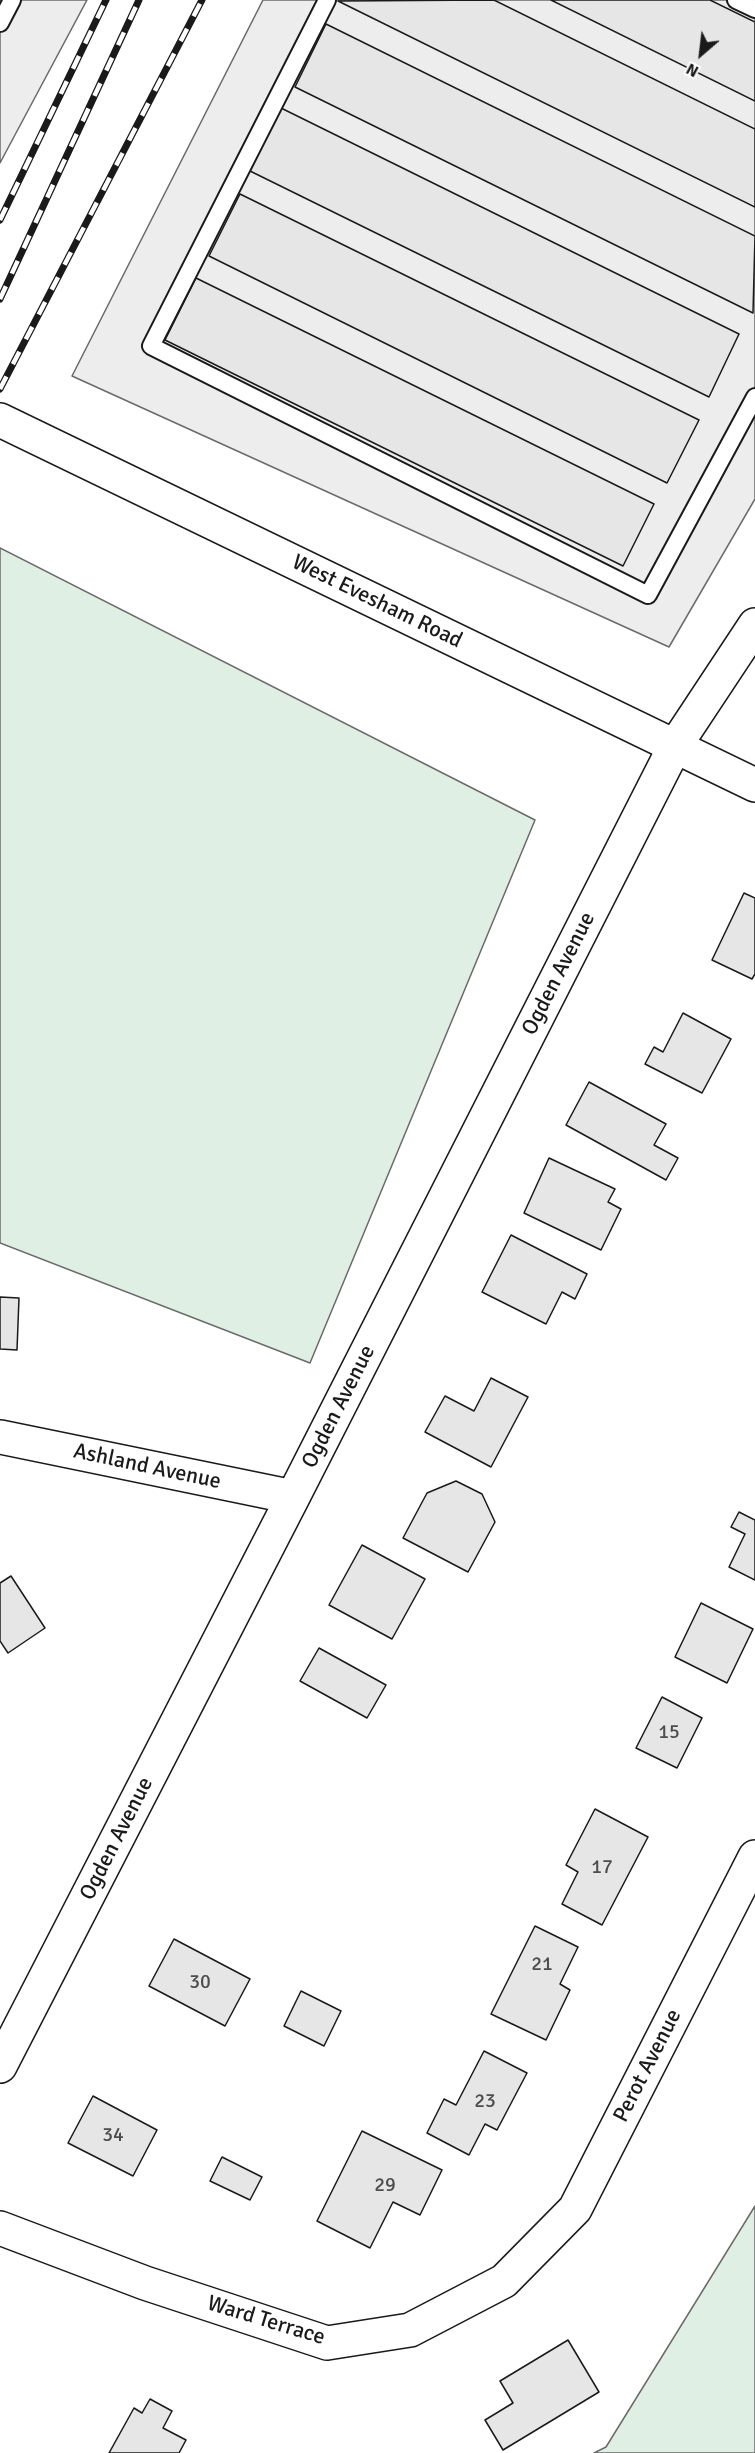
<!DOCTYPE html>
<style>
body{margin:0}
#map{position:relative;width:755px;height:2453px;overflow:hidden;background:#fff;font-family:Signika,sans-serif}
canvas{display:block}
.north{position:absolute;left:671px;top:24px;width:60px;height:60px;-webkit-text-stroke:4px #fff;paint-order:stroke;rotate:208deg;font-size:16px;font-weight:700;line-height:24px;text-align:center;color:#1a1a1a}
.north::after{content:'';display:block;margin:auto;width:21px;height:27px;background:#1a1a1a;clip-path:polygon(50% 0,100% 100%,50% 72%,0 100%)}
</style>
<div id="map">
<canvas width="755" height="2453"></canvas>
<div class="north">N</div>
</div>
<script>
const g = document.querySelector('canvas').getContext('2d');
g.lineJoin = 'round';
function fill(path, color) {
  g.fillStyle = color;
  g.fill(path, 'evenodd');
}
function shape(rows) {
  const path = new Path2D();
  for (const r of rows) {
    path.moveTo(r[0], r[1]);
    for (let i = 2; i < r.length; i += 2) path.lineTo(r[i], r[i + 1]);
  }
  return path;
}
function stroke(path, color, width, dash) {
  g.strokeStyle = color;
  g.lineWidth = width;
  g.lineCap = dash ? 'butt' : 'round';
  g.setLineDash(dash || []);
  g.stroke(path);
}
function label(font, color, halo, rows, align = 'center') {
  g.font = font + ' Signika,sans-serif';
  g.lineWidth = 4.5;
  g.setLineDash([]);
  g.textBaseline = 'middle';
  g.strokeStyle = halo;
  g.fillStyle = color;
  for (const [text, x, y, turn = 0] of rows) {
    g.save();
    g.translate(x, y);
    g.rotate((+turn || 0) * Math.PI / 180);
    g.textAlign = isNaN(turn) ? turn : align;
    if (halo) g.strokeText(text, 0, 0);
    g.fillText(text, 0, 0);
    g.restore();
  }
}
const green = shape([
 [0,548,535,820,310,1363,0,1243,0,548],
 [755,2206,755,2453,594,2453,606,2447,755,2206]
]);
fill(green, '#e0efe3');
stroke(green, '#6a6a6a', 1.5);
const parking = shape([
 [0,0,87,0,0,163,0,0],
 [263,0,755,0,755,499,669,647,72,376,263,0]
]);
fill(parking, '#ededed');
stroke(parking, '#6a6a6a', 1.5);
const building = shape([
 [494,0,755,129,755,207,338,1,494,0],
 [551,0,710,0,755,22,755,101,551,0],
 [326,24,755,236,753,313,295,87,326,24],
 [281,108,739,334,709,397,250,171,281,108],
 [240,194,699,420,667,483,209,256,240,194],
 [196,278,654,504,623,566,165,340,196,278],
 [744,893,755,898,755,974,752,979,712,960,744,893],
 [683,1013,731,1039,702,1093,645,1064,654,1047,663,1052,683,1013],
 [589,1082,666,1124,654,1145,678,1158,666,1180,566,1125,589,1082],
 [549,1158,615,1189,608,1202,621,1209,601,1250,524,1213,549,1158],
 [511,1235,587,1274,575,1299,562,1292,546,1324,482,1292,511,1235],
 [0,1297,19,1298,17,1350,0,1349,0,1297],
 [491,1378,528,1397,491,1467,425,1432,445,1396,474,1411,491,1378],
 [456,1481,482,1494,495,1522,468,1572,403,1538,427,1493,456,1481],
 [739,1512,755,1520,755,1580,729,1567,745,1534,731,1527,739,1512],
 [362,1545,425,1579,392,1639,329,1605,362,1545],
 [11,1576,45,1628,8,1653,0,1641,0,1583,11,1576],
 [701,1603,753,1629,727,1683,675,1657,701,1603],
 [319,1648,386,1685,367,1718,300,1681,319,1648],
 [662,1697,702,1718,677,1768,636,1748,662,1697],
 [595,1809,648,1837,602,1925,562,1904,578,1872,566,1865,595,1809],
 [535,1926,578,1947,560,1984,570,1990,546,2040,491,2014,535,1926],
 [174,1939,250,1979,225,2026,149,1986,174,1939],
 [301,1991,341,2011,324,2046,284,2026,301,1991],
 [484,2051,527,2073,497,2130,485,2124,469,2155,427,2133,444,2099,456,2105,484,2051],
 [93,2096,157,2130,133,2176,68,2143,93,2096],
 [362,2131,442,2170,420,2215,393,2202,370,2248,317,2221,362,2131],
 [222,2157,262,2177,250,2200,210,2181,222,2157],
 [568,2340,599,2392,503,2450,485,2420,513,2403,500,2381,568,2340],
 [150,2399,172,2411,163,2428,186,2440,179,2453,109,2453,134,2408,142,2413,150,2399]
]);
fill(building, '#e6e6e6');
stroke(building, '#1a1a1a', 1.5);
const service = shape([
 [327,0,151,346,648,595,755,397],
 [736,0,755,9],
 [0,23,12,0]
]);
const minor = shape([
 [0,1437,293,1497],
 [0,2066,293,1497,675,746,755,625],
 [0,2228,145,2283,327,2343,410,2330,504,2281,575,2209,755,1857]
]);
const primary = shape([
 [0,420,755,785]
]);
stroke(service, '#1a1a1a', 20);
stroke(minor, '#1a1a1a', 36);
stroke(primary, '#1a1a1a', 36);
stroke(service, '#fff', 16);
stroke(minor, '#fff', 33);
stroke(primary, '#fff', 33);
const rail = shape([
 [0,220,106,0],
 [0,299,139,0],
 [0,389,202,0]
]);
stroke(rail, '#1a1a1a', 7);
stroke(rail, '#fff', 4.5, [14]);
label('20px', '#4d4d4d', null, [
 ["15",669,1733],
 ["17",602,1868],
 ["21",542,1965],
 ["30",200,1983],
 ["23",485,2102],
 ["34",113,2136],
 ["29",385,2186]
]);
label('22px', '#1a1a1a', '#fff', [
 ["West Evesham Road",377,602,26],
 ["Ogden Avenue",559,974,-63],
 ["Ogden Avenue",339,1407,-63],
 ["Ashland Avenue",147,1467,12],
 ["Ogden Avenue",117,1839,-63],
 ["Perot Avenue",648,2066,-63],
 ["Ward Terrace",266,2321,17]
]);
</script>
